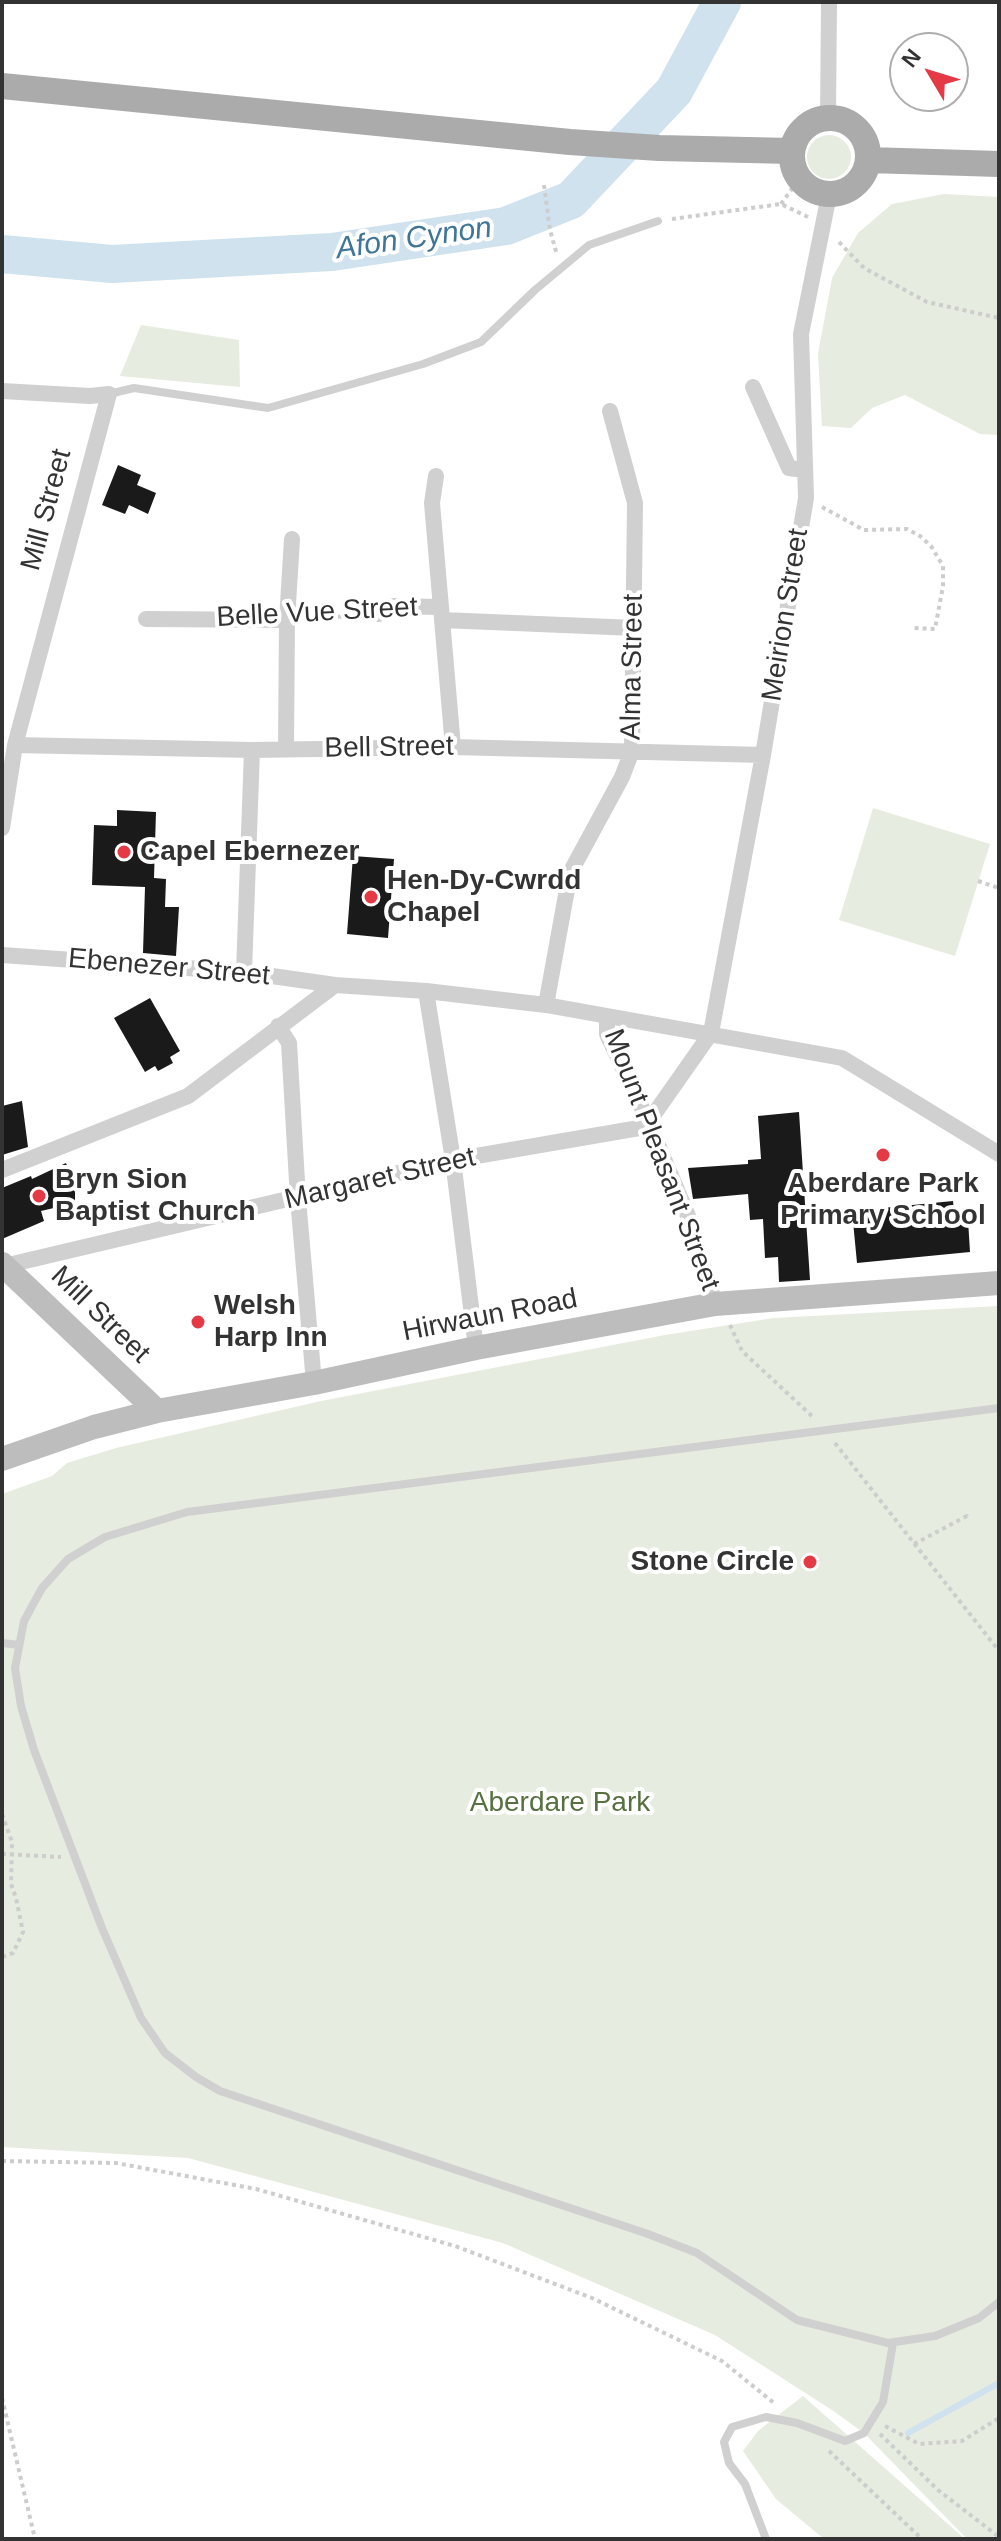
<!DOCTYPE html>
<style>
body{margin:0}
#map{position:relative;width:1001px;height:2541px;overflow:hidden;background:#fff;font-family:Helvetica,sans-serif}
canvas{display:block}
.frame{position:absolute;inset:0;border:4px solid #333;pointer-events:none}
.north{position:absolute;left:889px;top:32px;width:80px;height:80px;box-sizing:border-box;background:#fff;border:2px solid #adadad;border-radius:50%;rotate:308deg;font-size:22px;font-weight:700;line-height:32px;text-align:center;color:#333}
.north::after{content:'';display:block;margin:auto;width:28px;height:36px;background:#e63946;clip-path:polygon(50% 0,100% 100%,50% 72%,0 100%)}
</style>
<div id="map">
<canvas width="1001" height="2541"></canvas>
<div class="frame"></div>
<div class="north">N</div>
</div>
<script>
const g = document.querySelector('canvas').getContext('2d');
g.lineJoin = 'round';
function fill(path, color) {
  g.fillStyle = color;
  g.fill(path, 'evenodd');
}
function shape(rows) {
  const path = new Path2D();
  for (const r of rows) {
    if (r.length === 3) {
      path.moveTo(r[0] + r[2], r[1]);
      path.arc(r[0], r[1], r[2], 0, 2 * Math.PI);
      continue;
    }
    path.moveTo(r[0], r[1]);
    for (let i = 2; i < r.length; i += 2) path.lineTo(r[i], r[i + 1]);
  }
  return path;
}
function stroke(path, color, width, dash) {
  g.strokeStyle = color;
  g.lineWidth = width;
  g.lineCap = dash ? 'butt' : 'round';
  g.setLineDash(dash || []);
  g.stroke(path);
}
function label(font, color, halo, rows, align = 'center') {
  g.font = font + ' Helvetica,sans-serif';
  g.lineWidth = 8;
  g.setLineDash([]);
  g.textBaseline = 'middle';
  g.strokeStyle = halo;
  g.fillStyle = color;
  for (const [text, x, y, turn = 0] of rows) {
    g.save();
    g.translate(x, y);
    g.rotate((+turn || 0) * Math.PI / 180);
    g.textAlign = isNaN(turn) ? turn : align;
    if (halo) g.strokeText(text, 0, 0);
    g.fillText(text, 0, 0);
    g.restore();
  }
}
fill(shape([
 [829,157,22],
 [944,194,999,197,999,435,980,434,905,395,872,408,851,428,822,426,818,354,832,278,858,233,892,204],
 [141,325,239,340,240,387,120,376],
 [873,808,990,844,955,956,839,920],
 [999,1306,999,2539,967,2539,864,2433,832,2410,715,2335,503,2243,188,2158,2,2147,2,1494,52,1476,67,1463,116,1448,321,1401,665,1335,774,1318],
 [803,2396,965,2539,824,2539,776,2499,743,2451,758,2431]
]), '#e6ecdf');
stroke(shape([
 [908,2433,999,2383]
]), '#cfe2ee', 6);
stroke(shape([
 [2,254,112,264,332,252,506,226,571,200,674,91,722,2]
]), '#cfe2ee', 38);
fill(shape([
 [118,465,141,475,137,485,156,493,148,514,129,505,125,514,102,505],
 [117,810,156,812,154,878,166,879,165,907,179,907,176,956,143,953,145,887,92,885,94,825,117,826],
 [353,856,394,859,388,938,347,934],
 [150,998,180,1051,170,1057,173,1063,158,1071,155,1066,145,1072,114,1018],
 [22,1101,28,1147,2,1155,2,1106],
 [799,1112,810,1280,779,1282,778,1257,765,1258,763,1219,750,1220,748,1194,693,1199,688,1168,748,1164,748,1160,761,1159,758,1116],
 [66,1163,75,1189,75,1203,41,1211,44,1221,2,1239,2,1188,31,1176,32,1179],
 [953,1201,955,1221,968,1220,970,1252,857,1263,852,1211]
]), '#1a1a1a');
stroke(shape([
 [544,185,550,230,557,255],
 [781,204,799,179],
 [672,219,781,204,808,217],
 [839,242,864,268,927,302,999,318],
 [822,507,864,530,907,529,920,536,931,546,943,566,943,586,935,629,914,628],
 [306,619,361,615],
 [978,881,999,888],
 [730,1325,742,1351,814,1418],
 [835,1443,999,1651],
 [914,1544,967,1516,968,1518],
 [2,1814,12,1842,11,1884,16,1898,23,1932,13,1953,2,1957],
 [2,1854,61,1857],
 [2,2161,116,2163,256,2189,455,2246,592,2298,722,2361,774,2403],
 [2,2398,35,2539],
 [885,2426,919,2444,962,2441,999,2418],
 [880,2434,938,2490,999,2537],
 [829,2451,922,2539]
]), '#cdcdcd', 4, [4, 4]);
stroke(shape([
 [109,394,134,388,268,408,423,364,481,342,535,290,589,245,658,221],
 [999,1408,187,1512,105,1537,68,1559,42,1588,24,1621,15,1668,21,1706,34,1750,102,1928,141,2018,165,2053,196,2077,220,2091,648,2234,697,2253,797,2320,888,2343,935,2336,979,2318,999,2302],
 [2,1643,19,1645],
 [766,2539,745,2484,729,2463,724,2442,732,2427,766,2417,797,2423,845,2441,864,2433,883,2402,893,2343]
]), '#d0d0d0', 8);
stroke(shape([
 [828,117,829,2],
 [753,387,789,468,804,470],
 [2,391,90,396,109,394,15,745,2,828],
 [436,476,432,503,453,747],
 [379,614,394,606,439,607],
 [146,619,287,620],
 [442,620,635,628],
 [15,745,252,750,453,747,763,755],
 [286,749,287,620,292,539],
 [2,955,244,972,335,985],
 [244,972,252,750],
 [426,991,453,1160,476,1348],
 [546,1005,570,873,622,777,632,751,635,503,610,411],
 [607,1016,607,1034,648,1121,688,1216,715,1304],
 [278,1026,289,1043,298,1199,314,1383],
 [2,1170,188,1096,335,985,426,991,546,1005,842,1058,999,1154],
 [4,1266,453,1160,645,1127,711,1033,763,755,806,498,801,334,829,195]
]), '#d0d0d0', 16);
stroke(shape([
 [2,1264,157,1411],
 [2,1459,94,1427,157,1411,314,1383,476,1348,715,1304,999,1283]
]), '#bdbdbd', 24);
stroke(shape([
 [2,86,570,142,659,148,792,151],
 [830,156,38],
 [869,160,999,164]
]), '#ababab', 26);
for (const [x, y, r, color] of [
 [124,852,8,"#e63946"],
 [371,897,8,"#e63946"],
 [883,1155,8,"#e63946"],
 [39,1196,8,"#e63946"],
 [198,1322,8,"#e63946"],
 [810,1562,8,"#e63946"]
]) {
  const dot = new Path2D();
  dot.arc(x, y, r, 0, 2 * Math.PI);
  g.fillStyle = color;
  g.fill(dot);
  stroke(dot, '#fff', 3);
}
label('28px', '#333', '#fff', [
 ["Mill Street",47,510,-75],
 ["Belle Vue Street",317,613,-3],
 ["Meirion Street",786,615,-81],
 ["Alma Street",633,667,-89],
 ["Bell Street",389,748,-1],
 ["Ebenezer Street",169,968,5],
 ["Mount Pleasant Street",661,1160,69],
 ["Margaret Street",380,1179,-13],
 ["Mill Street",100,1315,44],
 ["Hirwaun Road",490,1316,-11]
]);
label('bold 28px', '#333', '#fff', [
 ["Capel Ebernezer",140,852],
 ["Hen-Dy-Cwrdd",387,881],
 ["Chapel",387,913],
 ["Bryn Sion",55,1180],
 ["Baptist Church",55,1212],
 ["Aberdare Park",883,1184,"center"],
 ["Primary School",883,1216,"center"],
 ["Welsh",214,1306],
 ["Harp Inn",214,1338],
 ["Stone Circle",794,1562,"right"]
], 'left');
label('28px', '#56703f', '#fff', [
 ["Aberdare Park",560,1803]
]);
label('italic 30px', '#3f7597', '#fff', [
 ["Afon Cynon",414,239,-8]
]);
</script>
